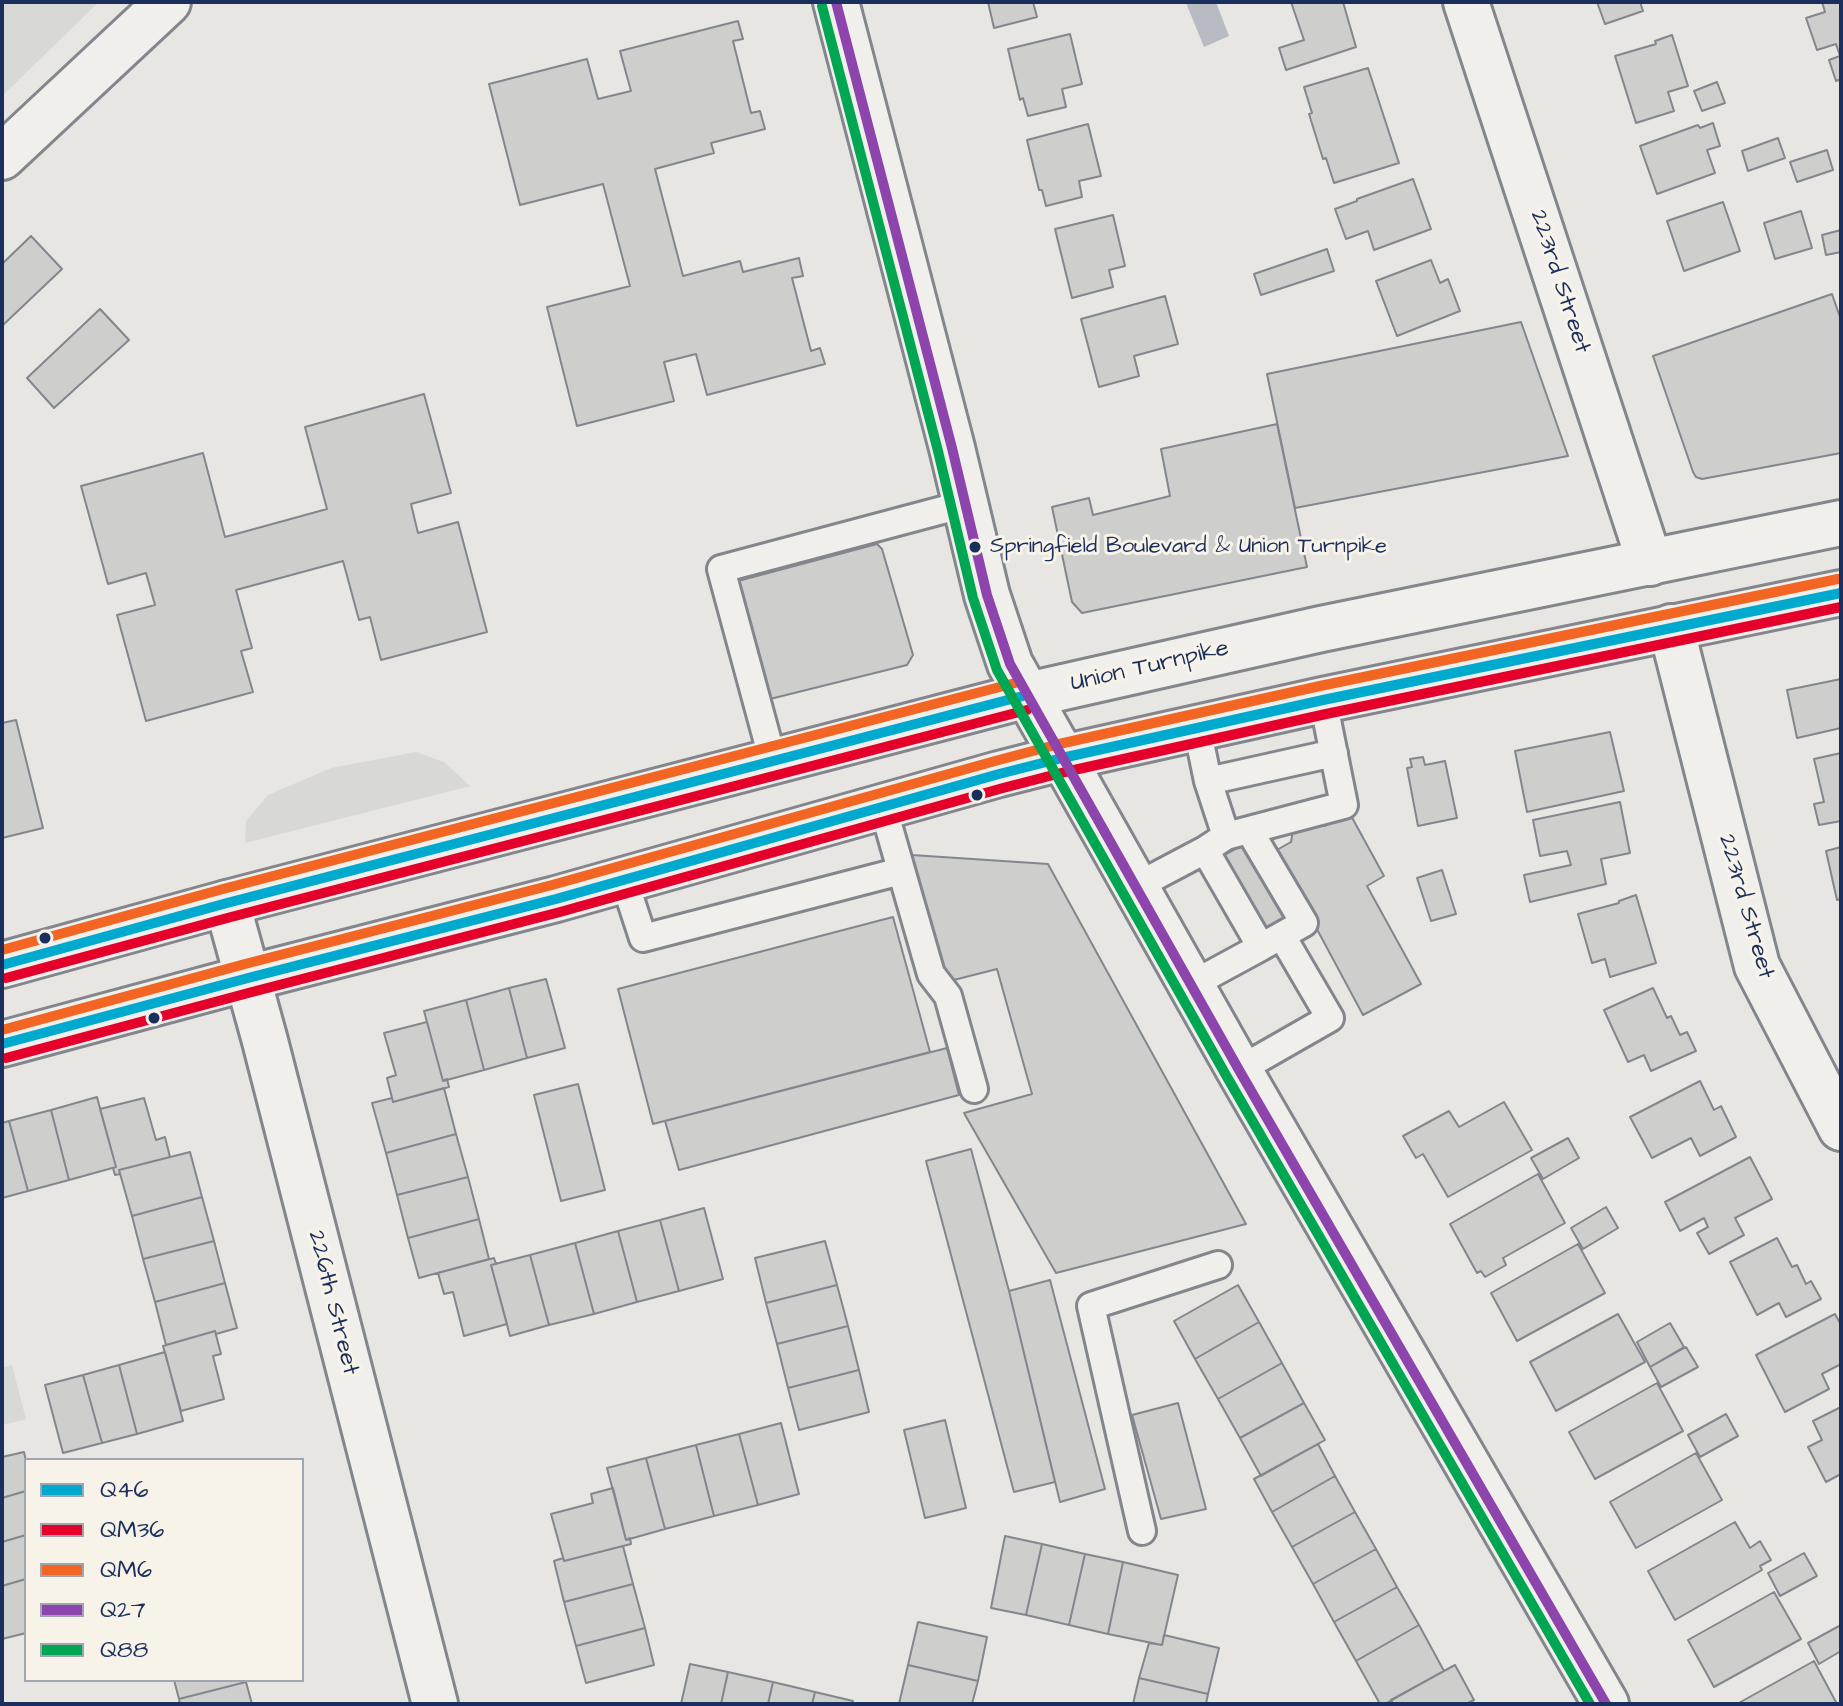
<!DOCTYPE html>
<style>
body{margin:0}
#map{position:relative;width:1843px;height:1706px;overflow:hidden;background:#e8e6e2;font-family:"Architects Daughter",sans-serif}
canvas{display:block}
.frame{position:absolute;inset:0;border:4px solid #1b2f5e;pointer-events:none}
.legend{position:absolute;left:24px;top:1458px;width:280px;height:224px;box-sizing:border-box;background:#f7f3e8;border:2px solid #9fa5b1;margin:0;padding:10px 14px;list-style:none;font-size:24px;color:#1b2f5e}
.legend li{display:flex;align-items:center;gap:16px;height:40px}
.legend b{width:40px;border:2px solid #9fa5b1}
</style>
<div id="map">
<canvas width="1843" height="1706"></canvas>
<div class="frame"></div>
<ul class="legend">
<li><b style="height:10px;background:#00a9ce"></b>Q46</li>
<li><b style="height:10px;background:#e4002b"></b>QM36</li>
<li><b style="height:10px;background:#f26522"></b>QM6</li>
<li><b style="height:10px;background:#8e44ad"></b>Q27</li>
<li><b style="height:10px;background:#00a651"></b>Q88</li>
</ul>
</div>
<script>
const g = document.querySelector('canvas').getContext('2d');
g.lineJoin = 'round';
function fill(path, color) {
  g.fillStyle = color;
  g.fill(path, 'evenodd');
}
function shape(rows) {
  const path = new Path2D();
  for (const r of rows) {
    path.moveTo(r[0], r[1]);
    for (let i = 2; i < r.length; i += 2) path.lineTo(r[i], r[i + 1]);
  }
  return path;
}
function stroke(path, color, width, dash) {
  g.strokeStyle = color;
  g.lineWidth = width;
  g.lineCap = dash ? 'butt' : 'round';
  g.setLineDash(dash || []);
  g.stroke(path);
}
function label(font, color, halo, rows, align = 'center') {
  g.font = font + ' "Architects Daughter",sans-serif';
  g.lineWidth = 6;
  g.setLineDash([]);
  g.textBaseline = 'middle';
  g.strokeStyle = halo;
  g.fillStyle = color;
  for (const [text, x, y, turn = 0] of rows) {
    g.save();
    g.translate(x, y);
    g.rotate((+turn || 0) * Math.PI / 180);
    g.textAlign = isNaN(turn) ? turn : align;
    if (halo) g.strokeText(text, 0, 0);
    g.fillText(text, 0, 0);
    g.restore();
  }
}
fill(shape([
 [2,2,99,2,2,96],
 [416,752,444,762,470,786,245,843,246,821,268,795,331,768],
 [12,1365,26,1419,2,1425,2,1368]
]), '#d8d8d6');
fill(shape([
 [1189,2,1216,2,1229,36,1204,47,1186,3]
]), '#b8bbc2');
const building = shape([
 [988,2,1033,2,1037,17,994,28,988,2],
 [1291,2,1343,2,1356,47,1286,70,1279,48,1304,40,1291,2],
 [1597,2,1640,2,1643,11,1605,24,1597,2],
 [1822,2,1841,2,1841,79,1836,81,1829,60,1840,56,1836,44,1817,50,1806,18,1825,12,1822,2],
 [738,21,743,39,733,41,751,113,760,111,765,129,711,143,714,153,655,169,683,276,740,261,743,272,799,258,803,276,792,278,811,351,820,348,825,364,707,395,696,354,664,362,674,401,577,426,547,307,630,286,603,184,520,205,489,84,587,59,598,99,631,91,620,51,738,21],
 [1070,34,1082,84,1062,89,1066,107,1028,116,1023,98,1020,100,1008,49,1070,34],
 [1672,35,1688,86,1668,92,1674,111,1636,123,1615,56,1656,44,1655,41,1672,35],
 [1368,68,1399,163,1334,183,1326,158,1323,159,1309,114,1312,113,1304,87,1368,68],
 [1717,82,1725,103,1702,111,1694,91,1717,82],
 [1713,123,1720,146,1707,150,1715,173,1657,194,1640,146,1698,125,1700,128,1713,123],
 [1088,124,1101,176,1079,181,1082,197,1046,206,1042,190,1039,190,1027,140,1088,124],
 [1778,138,1785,158,1748,171,1742,151,1778,138],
 [1827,150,1833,170,1797,182,1790,162,1827,150],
 [1413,179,1431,229,1374,250,1368,231,1346,239,1335,209,1357,201,1357,199,1413,179],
 [1723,202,1740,251,1684,271,1667,221,1723,202],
 [1801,211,1812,248,1775,259,1764,223,1801,211],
 [1113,215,1125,266,1109,270,1113,287,1072,298,1055,229,1113,215],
 [1841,230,1841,252,1826,255,1822,235,1841,230],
 [31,236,62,269,2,326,2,264,31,236],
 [1327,249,1334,271,1261,295,1254,274,1327,249],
 [1431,260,1440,283,1448,279,1460,311,1397,336,1376,281,1431,260],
 [1832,294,1841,320,1841,453,1702,479,1696,477,1693,472,1653,356,1832,294],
 [1165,296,1178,344,1134,356,1139,376,1099,387,1081,319,1165,296],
 [100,309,129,340,54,408,27,378,100,309],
 [1521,322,1568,456,1295,508,1267,374,1521,322],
 [424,394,451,493,411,504,418,533,458,522,487,632,381,660,370,617,359,620,343,561,236,590,252,648,241,651,253,692,146,721,117,615,155,605,146,573,108,584,81,486,203,453,225,537,327,509,305,427,424,394],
 [1277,424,1307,567,1082,613,1072,602,1052,507,1089,498,1093,515,1170,496,1161,449,1277,424],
 [877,544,882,549,913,655,907,665,770,699,761,695,734,588,738,581,877,544],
 [1841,679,1841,728,1797,738,1787,690,1841,679],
 [16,720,43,828,2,838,2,723,16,720],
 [1610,732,1624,791,1527,812,1515,751,1610,732],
 [1841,753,1841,821,1819,825,1814,804,1824,802,1814,759,1841,753],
 [1423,757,1425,765,1445,761,1457,818,1418,826,1407,768,1412,767,1410,759,1423,757],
 [1620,802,1630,853,1601,859,1606,884,1530,902,1524,875,1571,865,1567,851,1540,856,1533,820,1620,802],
 [1349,812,1384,876,1367,886,1421,984,1363,1015,1275,851,1291,842,1294,825,1323,823,1325,826,1349,812],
 [1248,842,1291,918,1257,936,1215,860,1248,842],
 [1841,847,1841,899,1837,900,1826,851,1841,847],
 [912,855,1048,864,1246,1224,1056,1273,964,1113,1032,1094,997,969,946,982,912,855],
 [1442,870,1456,914,1431,921,1417,878,1442,870],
 [1636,895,1656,963,1610,977,1605,959,1592,963,1578,914,1619,903,1619,901,1636,895],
 [893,917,930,1052,653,1124,618,989,893,917],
 [546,979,565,1048,527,1058,509,988,546,979],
 [509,988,527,1058,484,1070,466,1000,509,988],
 [1653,988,1667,1018,1671,1016,1680,1035,1687,1032,1696,1051,1651,1071,1644,1055,1628,1062,1604,1010,1653,988],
 [466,1000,484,1070,443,1081,424,1011,466,1000],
 [427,1022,443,1081,447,1079,449,1087,393,1102,387,1078,396,1075,384,1033,427,1022],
 [947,1048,959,1095,679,1170,665,1121,947,1048],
 [1700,1081,1714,1110,1721,1106,1736,1137,1700,1156,1691,1138,1652,1158,1630,1117,1700,1081],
 [578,1084,605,1190,561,1201,534,1095,578,1084],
 [444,1088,456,1134,386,1153,372,1103,392,1098,393,1102,444,1088],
 [97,1097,116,1167,69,1180,51,1110,97,1097],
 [144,1098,156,1140,165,1137,170,1157,119,1170,120,1174,115,1175,113,1168,116,1167,100,1109,144,1098],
 [1504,1102,1532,1150,1448,1197,1423,1154,1416,1158,1403,1136,1449,1111,1459,1127,1504,1102],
 [51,1110,69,1180,28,1191,9,1121,51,1110],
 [9,1121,28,1191,2,1198,2,1123,9,1121],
 [456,1134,468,1177,397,1195,386,1153,456,1134],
 [1568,1138,1579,1158,1543,1179,1531,1158,1568,1138],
 [971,1149,1009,1291,1055,1482,1014,1492,926,1161,971,1149],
 [190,1152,202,1197,132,1216,119,1170,190,1152],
 [1750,1157,1772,1199,1735,1218,1744,1235,1709,1254,1697,1233,1708,1227,1704,1218,1680,1231,1665,1202,1750,1157],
 [1538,1174,1565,1223,1503,1258,1506,1265,1485,1277,1481,1271,1477,1273,1450,1224,1538,1174],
 [468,1177,479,1219,408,1238,397,1195,468,1177],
 [202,1197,214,1241,143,1259,132,1216,202,1197],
 [1606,1207,1618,1228,1583,1249,1571,1228,1606,1207],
 [704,1208,723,1279,679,1291,660,1220,704,1208],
 [479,1219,489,1259,419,1278,408,1238,479,1219],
 [660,1220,679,1291,637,1302,618,1231,660,1220],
 [618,1231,637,1302,594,1314,575,1243,618,1231],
 [1777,1238,1792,1267,1797,1265,1806,1284,1811,1281,1821,1299,1786,1317,1779,1303,1757,1315,1730,1262,1777,1238],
 [214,1241,225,1283,155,1302,143,1259,214,1241],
 [825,1241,837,1285,766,1303,755,1258,825,1241],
 [575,1243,594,1314,549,1325,530,1255,575,1243],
 [1578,1244,1605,1293,1517,1341,1491,1293,1578,1244],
 [530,1255,549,1325,510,1336,491,1265,530,1255],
 [494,1258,496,1264,491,1265,507,1324,464,1336,453,1292,444,1294,438,1273,494,1258],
 [1050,1280,1105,1489,1060,1502,1009,1291,1050,1280],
 [225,1283,237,1328,216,1334,215,1331,166,1345,155,1302,225,1283],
 [837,1285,848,1326,777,1344,766,1303,837,1285],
 [1238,1285,1259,1322,1195,1359,1174,1321,1238,1285],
 [1618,1314,1645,1362,1556,1411,1530,1362,1618,1314],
 [1835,1314,1841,1325,1841,1364,1822,1374,1829,1389,1785,1412,1756,1355,1835,1314],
 [1259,1322,1282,1363,1218,1399,1195,1359,1259,1322],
 [1670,1323,1684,1347,1650,1367,1637,1342,1670,1323],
 [848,1326,859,1370,788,1388,777,1344,848,1326],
 [215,1331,221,1354,213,1356,224,1399,181,1411,163,1346,215,1331],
 [1686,1347,1698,1367,1661,1387,1650,1367,1686,1347],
 [165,1352,183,1421,137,1434,119,1365,165,1352],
 [1282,1363,1304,1403,1240,1438,1218,1399,1282,1363],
 [119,1365,137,1434,102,1443,83,1375,119,1365],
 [859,1370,869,1412,799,1430,788,1388,859,1370],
 [83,1375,102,1443,63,1453,45,1385,83,1375],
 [1657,1383,1683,1431,1595,1479,1569,1432,1657,1383],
 [1178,1403,1206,1509,1161,1519,1132,1415,1178,1403],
 [1304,1403,1325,1440,1261,1476,1240,1438,1304,1403],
 [1841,1407,1841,1474,1826,1482,1808,1447,1822,1440,1813,1421,1841,1407],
 [1726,1414,1738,1436,1700,1457,1688,1435,1726,1414],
 [945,1420,966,1508,925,1518,904,1430,945,1420],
 [781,1423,799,1494,758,1505,739,1434,781,1423],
 [739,1434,758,1505,714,1516,696,1445,739,1434],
 [1318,1444,1335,1476,1272,1512,1254,1479,1318,1444],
 [696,1445,714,1516,665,1529,646,1458,696,1445],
 [24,1452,26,1461,26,1491,2,1498,2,1457,24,1452],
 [1696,1453,1722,1500,1636,1548,1610,1502,1696,1453],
 [646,1458,665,1529,626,1540,607,1468,646,1458],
 [1335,1476,1355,1512,1292,1547,1272,1512,1335,1476],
 [613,1488,626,1540,630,1538,631,1544,564,1561,551,1514,593,1503,591,1494,613,1488],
 [26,1491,26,1535,2,1542,2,1498,26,1491],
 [1355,1512,1376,1549,1313,1584,1292,1547,1355,1512],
 [1735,1522,1750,1548,1760,1541,1771,1560,1760,1566,1762,1570,1675,1620,1648,1571,1735,1522],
 [26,1535,26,1579,2,1586,2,1542,26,1535],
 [1005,1536,1042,1544,1026,1615,991,1608,1005,1536],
 [1042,1544,1085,1554,1069,1625,1026,1615,1042,1544],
 [623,1546,633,1584,564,1602,554,1561,563,1558,564,1561,623,1546],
 [1376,1549,1397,1587,1334,1622,1313,1584,1376,1549],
 [1804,1553,1817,1576,1780,1596,1768,1573,1804,1553],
 [1085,1554,1123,1562,1108,1634,1069,1625,1085,1554],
 [1123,1562,1178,1575,1162,1645,1108,1634,1123,1562],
 [26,1579,26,1633,2,1639,2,1586,26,1579],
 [633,1584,645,1628,576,1646,564,1602,633,1584],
 [1397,1587,1419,1625,1356,1661,1334,1622,1397,1587],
 [1774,1592,1801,1639,1714,1687,1688,1640,1774,1592],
 [918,1622,987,1637,978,1681,908,1665,918,1622],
 [1419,1625,1444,1671,1385,1704,1380,1704,1356,1661,1419,1625],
 [1841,1625,1841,1651,1819,1664,1808,1643,1841,1625],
 [645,1628,654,1665,586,1683,576,1646,645,1628],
 [1164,1635,1219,1648,1208,1694,1139,1678,1149,1643,1162,1645,1164,1635],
 [1814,1661,1837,1704,1737,1704,1814,1661],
 [690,1664,728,1672,721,1704,681,1704,690,1664],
 [908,1665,978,1681,972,1704,899,1704,908,1665],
 [1455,1665,1474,1700,1466,1704,1393,1704,1391,1700,1455,1665],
 [728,1672,773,1682,768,1704,721,1704,728,1672],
 [1139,1678,1208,1694,1206,1704,1133,1704,1139,1678],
 [174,1680,246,1680,246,1682,179,1699,174,1680],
 [246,1682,252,1704,180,1704,179,1699,246,1682],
 [773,1682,815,1692,812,1704,768,1704,773,1682],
 [815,1692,853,1701,852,1704,812,1704,815,1692]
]);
fill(building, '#cececd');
stroke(building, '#83868d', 2);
const service = shape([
 [1197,728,1208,781,1226,836],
 [773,761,721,569,965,504],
 [1208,781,1334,753],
 [883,807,931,974,948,996,974,1089],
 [624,880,643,938,901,871],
 [1135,887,1205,850,1226,836,1249,830],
 [1261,947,1304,923,1249,830,1344,805,1323,700],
 [1191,985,1261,947,1205,850],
 [1239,1070,1330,1018,1282,936],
 [1142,1531,1091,1306,1218,1265]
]);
const minor = shape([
 [1466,2,1650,563],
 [2,157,168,2],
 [1671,627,1757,966,1841,1128],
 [227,903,265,1041,435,1704]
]);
const secondary = shape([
 [836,2,952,448,987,595,1010,664,1239,1070,1606,1704]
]);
const primary = shape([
 [2,965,227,903,1028,695,1321,629,1841,523],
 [2,1044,248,978,556,899,999,774,1062,758,1323,700,1841,593]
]);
stroke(service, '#83868d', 32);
stroke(minor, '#83868d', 50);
stroke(secondary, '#83868d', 50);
stroke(primary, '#83868d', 50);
stroke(service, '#f0efeb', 26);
stroke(minor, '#f0efeb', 44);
stroke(secondary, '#f0efeb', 44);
stroke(primary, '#f0efeb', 44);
stroke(shape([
 [2,965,227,903,1023,696],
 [2,1044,248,978,556,899,999,774,1062,758,1323,700,1841,593]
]), '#00a9ce', 10);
stroke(shape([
 [6,978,231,917,1027,710],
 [6,1058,252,992,560,912,1003,788,1065,772,1326,714,1841,607]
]), '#e4002b', 10);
stroke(shape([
 [2,950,223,889,1019,682],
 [2,1030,245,964,552,885,995,761,1059,744,1320,686,1838,579]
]), '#f26522', 10);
stroke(shape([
 [836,2,952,448,987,595,1010,664,1239,1070,1606,1704]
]), '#8e44ad', 10);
stroke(shape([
 [822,6,938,451,973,598,997,670,1227,1077,1590,1704]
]), '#00a651', 10);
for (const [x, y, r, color] of [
 [975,547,7,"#1b2f5e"],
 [977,795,7,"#1b2f5e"],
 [45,938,7,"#1b2f5e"],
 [154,1018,7,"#1b2f5e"]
]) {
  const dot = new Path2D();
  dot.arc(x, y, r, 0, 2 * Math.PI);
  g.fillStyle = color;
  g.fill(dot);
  stroke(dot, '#f7f3e8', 3);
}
label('22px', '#1b2f5e', '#f7f3e8', [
 ["Springfield Boulevard & Union Turnpike",990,547]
], 'left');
label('24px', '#1b2f5e', '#f7f3e8', [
 ["223rd Street",1559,282,72],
 ["Union Turnpike",1150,667,-13],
 ["223rd Street",1745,907,74],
 ["226th Street",332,1303,76]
]);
</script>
